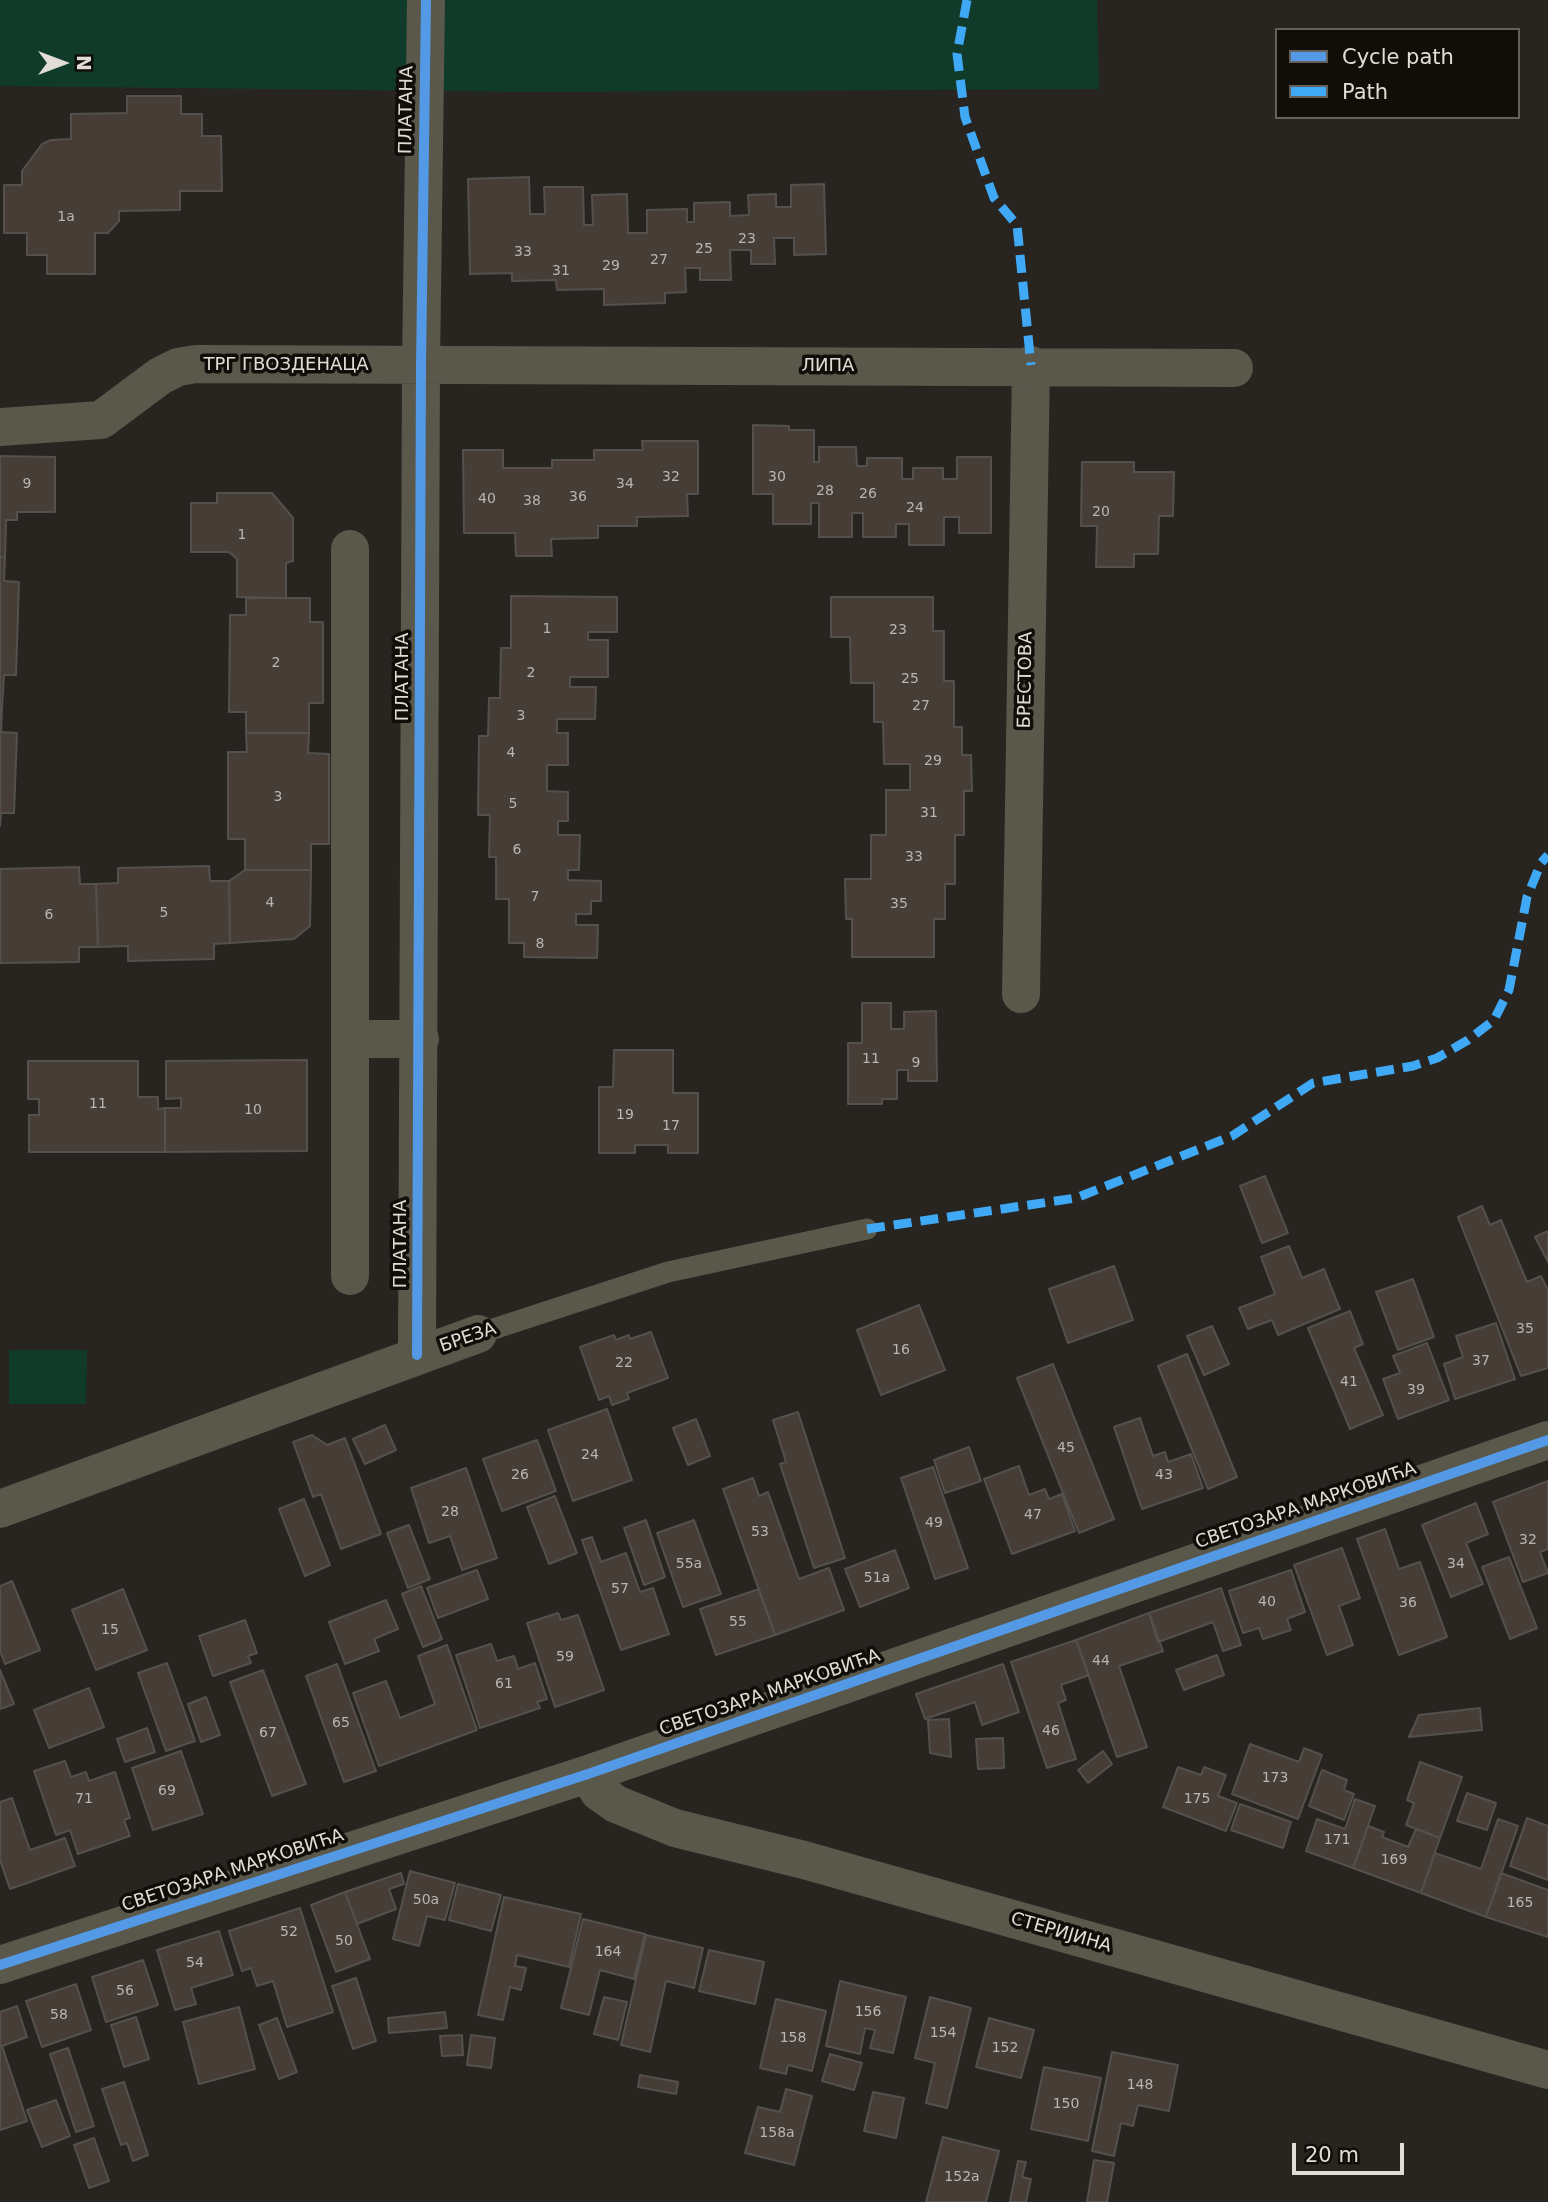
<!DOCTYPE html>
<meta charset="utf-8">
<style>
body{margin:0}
#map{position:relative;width:1548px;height:2202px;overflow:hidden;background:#282420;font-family:"DejaVu Sans",sans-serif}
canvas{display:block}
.legend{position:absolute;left:1275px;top:28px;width:245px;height:91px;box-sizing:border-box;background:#110e0a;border:2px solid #65605c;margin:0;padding:9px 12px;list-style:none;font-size:21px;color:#e2dcd7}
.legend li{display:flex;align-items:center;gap:14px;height:35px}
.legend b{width:35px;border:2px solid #65605c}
.north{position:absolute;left:28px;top:28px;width:70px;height:70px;-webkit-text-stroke:5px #110e0a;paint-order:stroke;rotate:90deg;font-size:19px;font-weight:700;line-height:28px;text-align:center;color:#e2dcd7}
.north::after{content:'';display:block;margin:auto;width:24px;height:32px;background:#e2dcd7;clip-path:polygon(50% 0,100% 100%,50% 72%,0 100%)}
.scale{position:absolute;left:1292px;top:2143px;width:112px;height:32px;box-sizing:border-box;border:4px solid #e2dcd7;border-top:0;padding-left:9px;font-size:21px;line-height:24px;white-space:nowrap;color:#e2dcd7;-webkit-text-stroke:5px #110e0a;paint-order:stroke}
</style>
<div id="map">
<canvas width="1548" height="2202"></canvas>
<ul class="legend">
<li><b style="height:9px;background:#5399e6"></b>Cycle path</li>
<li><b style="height:9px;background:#3fa9f5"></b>Path</li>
</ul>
<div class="north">N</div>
<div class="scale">20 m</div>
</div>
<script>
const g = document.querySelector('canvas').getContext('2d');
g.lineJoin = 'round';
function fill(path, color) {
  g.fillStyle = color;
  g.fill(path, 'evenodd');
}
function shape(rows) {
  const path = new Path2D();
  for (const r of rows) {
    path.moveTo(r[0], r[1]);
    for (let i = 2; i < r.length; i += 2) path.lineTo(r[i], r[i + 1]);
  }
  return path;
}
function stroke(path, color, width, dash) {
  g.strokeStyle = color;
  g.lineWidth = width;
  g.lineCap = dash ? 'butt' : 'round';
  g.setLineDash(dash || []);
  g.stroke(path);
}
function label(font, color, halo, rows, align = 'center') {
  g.font = font + ' "DejaVu Sans",sans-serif';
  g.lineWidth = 7;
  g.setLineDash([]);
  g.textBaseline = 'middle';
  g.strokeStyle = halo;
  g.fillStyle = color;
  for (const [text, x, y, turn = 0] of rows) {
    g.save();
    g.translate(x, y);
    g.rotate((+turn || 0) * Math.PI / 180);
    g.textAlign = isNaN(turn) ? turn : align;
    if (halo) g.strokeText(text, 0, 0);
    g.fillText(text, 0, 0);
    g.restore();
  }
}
fill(shape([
 [0,0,1097,0,1099,89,534,92,0,86],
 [9,1350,87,1350,86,1404,9,1404]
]), '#103b2a');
const building = shape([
 [127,96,181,96,181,114,202,114,202,136,221,136,222,191,180,191,180,210,119,211,119,221,108,233,95,233,95,274,47,274,47,255,27,255,27,233,4,233,4,185,22,185,22,171,42,144,51,140,71,139,71,114,127,113,127,96],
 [529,177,530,214,545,214,544,187,583,187,584,225,593,225,592,195,627,194,628,233,647,233,647,210,687,209,687,222,694,222,694,203,730,202,730,216,749,215,748,195,776,194,776,207,791,207,791,185,824,184,826,254,794,255,794,238,774,238,775,264,751,264,751,250,730,250,731,280,700,280,700,268,685,268,686,292,665,293,665,303,604,305,604,289,557,290,556,280,512,281,512,273,470,274,468,179,529,177],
 [753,425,789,426,789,430,814,430,814,462,819,462,819,447,856,447,857,466,867,466,867,458,902,458,902,479,913,479,913,468,943,468,943,479,957,479,957,457,991,457,991,533,959,533,959,517,944,517,944,545,909,545,909,524,896,524,896,537,863,537,863,513,852,513,852,537,819,537,819,503,811,503,811,524,773,524,773,494,753,494,753,425],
 [642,441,698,441,698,494,687,494,688,516,637,517,637,526,598,526,598,538,551,539,552,556,516,556,515,533,464,533,463,450,503,450,503,468,552,468,552,460,594,460,594,450,643,450,642,441],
 [0,456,55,457,55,512,17,512,17,520,6,520,5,557,0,557,0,456],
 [1082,462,1134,462,1134,472,1174,472,1173,516,1159,516,1158,554,1134,554,1134,567,1096,567,1097,526,1081,526,1082,462],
 [217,493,272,493,293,518,293,561,286,563,286,598,237,597,237,559,229,552,191,552,191,503,217,503,217,493],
 [0,557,5,557,4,581,19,582,16,675,4,675,2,709,0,709,0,557],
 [511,596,617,597,617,632,588,632,588,640,608,640,608,677,570,677,570,687,596,687,595,719,557,719,557,733,568,733,568,765,547,765,547,791,568,792,568,821,558,821,558,835,580,835,579,870,568,870,568,880,601,881,601,901,591,901,591,914,576,914,576,925,598,925,597,958,524,957,524,943,509,943,509,899,496,899,496,857,489,857,490,815,478,815,479,736,488,736,489,698,500,698,501,648,511,648,511,596],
 [831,597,933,597,933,631,944,631,944,681,954,681,954,727,962,727,962,755,971,755,972,791,964,791,964,835,955,835,955,884,945,884,945,919,934,919,934,957,852,957,852,919,846,919,845,879,871,879,871,835,886,835,886,790,910,790,910,764,884,764,883,722,874,722,874,683,851,683,850,637,831,637,831,597],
 [246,598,310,598,310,622,323,622,323,703,309,703,309,733,246,733,246,712,229,712,230,615,246,615,246,598],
 [0,709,2,709,1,732,17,733,14,813,1,813,0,826,0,709],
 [246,733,309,733,308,753,329,754,329,844,311,844,311,870,245,870,245,839,228,839,228,752,247,752,246,733],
 [209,866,210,881,229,881,230,943,214,944,214,959,128,961,128,946,98,947,96,884,118,883,118,868,209,866],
 [79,867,80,884,96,884,98,947,79,947,79,962,0,963,0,869,79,867],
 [245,870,311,870,310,926,294,939,230,943,229,881,245,870],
 [862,1003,891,1003,891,1029,904,1029,904,1012,936,1011,937,1081,908,1081,908,1070,897,1070,897,1099,882,1099,882,1104,848,1104,848,1043,862,1043,862,1003],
 [614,1050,673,1050,673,1093,698,1093,698,1153,668,1153,668,1145,635,1145,635,1153,599,1153,599,1087,613,1087,614,1050],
 [307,1060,307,1151,165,1152,165,1108,181,1108,181,1098,166,1099,166,1061,307,1060],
 [28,1061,138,1061,138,1097,158,1097,158,1109,165,1108,165,1152,29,1152,29,1115,39,1115,39,1099,28,1099,28,1061],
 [1265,1176,1288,1233,1262,1243,1240,1186,1265,1176],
 [1482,1206,1490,1225,1501,1220,1527,1282,1541,1276,1548,1290,1548,1368,1521,1376,1458,1217,1482,1206],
 [1548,1231,1548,1262,1535,1237,1548,1231],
 [1289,1246,1302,1278,1324,1269,1340,1309,1278,1335,1272,1320,1248,1329,1239,1308,1275,1294,1261,1257,1289,1246],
 [1114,1266,1133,1320,1068,1343,1049,1289,1114,1266],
 [1413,1279,1434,1337,1398,1350,1376,1292,1413,1279],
 [919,1305,945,1370,881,1395,857,1330,919,1305],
 [1350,1311,1363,1344,1354,1348,1383,1415,1350,1429,1308,1328,1350,1311],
 [1496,1323,1515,1379,1455,1399,1444,1364,1463,1357,1456,1336,1496,1323],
 [1212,1326,1229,1364,1204,1375,1187,1336,1212,1326],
 [651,1332,668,1378,627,1393,629,1399,612,1405,609,1396,599,1400,580,1347,614,1335,616,1340,629,1335,630,1339,651,1332],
 [1427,1343,1449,1400,1398,1419,1383,1379,1400,1373,1393,1356,1427,1343],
 [1187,1354,1237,1477,1208,1489,1158,1366,1187,1354],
 [1053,1364,1114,1519,1079,1533,1017,1378,1053,1364],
 [607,1409,632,1480,573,1501,548,1430,607,1409],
 [798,1412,845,1558,814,1568,780,1464,786,1462,773,1420,798,1412],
 [1140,1418,1153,1456,1165,1452,1168,1462,1191,1454,1203,1488,1142,1509,1114,1427,1140,1418],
 [696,1419,710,1456,688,1465,673,1428,696,1419],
 [385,1425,396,1450,365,1464,353,1439,385,1425],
 [312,1435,327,1445,345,1438,381,1534,341,1549,321,1494,313,1497,293,1442,312,1435],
 [537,1440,556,1491,502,1511,483,1459,537,1440],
 [969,1447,981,1481,945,1493,934,1460,969,1447],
 [1019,1466,1029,1495,1045,1489,1049,1499,1062,1494,1075,1531,1012,1554,984,1479,1019,1466],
 [933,1467,968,1568,935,1579,901,1478,933,1467],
 [466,1468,497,1558,462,1570,450,1536,429,1543,411,1488,466,1468],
 [753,1478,759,1496,768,1492,799,1579,829,1568,844,1610,775,1635,723,1489,753,1478],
 [1548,1481,1548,1549,1540,1552,1548,1573,1523,1582,1493,1502,1548,1481],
 [555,1496,577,1553,549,1564,527,1507,555,1496],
 [304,1499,330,1565,305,1576,279,1509,304,1499],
 [1476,1503,1488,1534,1466,1543,1483,1584,1451,1597,1422,1525,1476,1503],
 [646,1520,665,1577,644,1585,624,1528,646,1520],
 [694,1520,721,1594,683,1607,657,1533,694,1520],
 [409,1525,430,1579,408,1588,387,1533,409,1525],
 [1385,1529,1399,1569,1420,1562,1447,1637,1399,1655,1357,1539,1385,1529],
 [592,1537,601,1562,626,1553,640,1592,653,1588,669,1634,621,1650,582,1540,592,1537],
 [1342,1548,1360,1598,1339,1606,1353,1645,1327,1655,1294,1565,1342,1548],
 [895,1550,909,1588,860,1607,845,1569,895,1550],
 [1509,1557,1537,1628,1510,1639,1482,1567,1509,1557],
 [477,1570,488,1599,438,1618,427,1588,477,1570],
 [1291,1570,1305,1612,1287,1619,1291,1630,1263,1639,1259,1628,1243,1633,1229,1591,1291,1570],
 [12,1581,40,1650,5,1664,0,1651,0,1586,12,1581],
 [421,1586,442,1639,423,1647,402,1594,421,1586],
 [1221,1588,1241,1645,1223,1651,1213,1622,1158,1642,1149,1613,1221,1588],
 [123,1589,147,1650,96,1670,72,1610,123,1589],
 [759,1589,775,1635,716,1655,700,1609,759,1589],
 [386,1600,398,1629,374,1639,379,1651,345,1664,329,1622,386,1600],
 [558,1613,561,1620,578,1615,604,1690,555,1707,527,1623,558,1613],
 [1149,1613,1163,1651,1119,1666,1147,1747,1117,1757,1076,1640,1149,1613],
 [245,1620,257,1653,248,1656,251,1663,213,1676,199,1636,245,1620],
 [1076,1640,1089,1675,1061,1685,1066,1700,1058,1703,1076,1759,1047,1768,1011,1662,1076,1640],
 [491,1644,497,1661,514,1656,518,1669,535,1663,547,1699,537,1702,540,1708,480,1728,456,1655,491,1644],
 [447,1645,477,1730,379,1766,353,1693,386,1681,400,1718,435,1704,418,1656,447,1645],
 [1217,1655,1224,1675,1184,1690,1176,1670,1217,1655],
 [167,1663,195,1741,166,1751,138,1673,167,1663],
 [337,1664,376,1771,344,1782,306,1676,337,1664],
 [1003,1664,1019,1712,982,1725,975,1702,925,1719,916,1694,1003,1664],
 [0,1670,14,1704,0,1709,0,1670],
 [263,1670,306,1784,272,1796,230,1682,263,1670],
 [89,1688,104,1727,49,1748,34,1710,89,1688],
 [206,1697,220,1735,201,1742,188,1704,206,1697],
 [1480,1708,1482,1730,1409,1737,1419,1715,1480,1708],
 [949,1719,951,1757,930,1753,928,1720,949,1719],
 [147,1728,155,1752,125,1762,117,1739,147,1728],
 [1003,1738,1004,1768,978,1769,976,1739,1003,1738],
 [1250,1744,1299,1762,1304,1748,1322,1755,1298,1819,1232,1794,1250,1744],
 [181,1751,203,1814,153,1830,132,1768,181,1751],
 [1103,1751,1112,1764,1088,1783,1078,1770,1103,1751],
 [65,1761,71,1777,86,1772,89,1781,115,1772,130,1818,124,1820,130,1836,78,1854,70,1830,56,1835,34,1771,65,1761],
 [1420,1762,1462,1777,1440,1838,1406,1825,1414,1803,1407,1800,1420,1762],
 [1178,1767,1201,1775,1204,1767,1226,1775,1218,1796,1237,1803,1226,1831,1163,1807,1178,1767],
 [1322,1770,1347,1780,1344,1790,1354,1794,1344,1820,1309,1806,1322,1770],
 [1467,1793,1496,1803,1487,1830,1457,1821,1467,1793],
 [12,1798,30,1850,65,1838,75,1866,10,1889,0,1860,0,1802,12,1798],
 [1355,1799,1375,1806,1353,1868,1306,1851,1317,1819,1345,1829,1355,1799],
 [1240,1804,1291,1822,1283,1848,1231,1830,1240,1804],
 [1527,1818,1548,1826,1548,1880,1510,1866,1527,1818],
 [1498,1819,1518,1826,1486,1917,1421,1893,1435,1853,1481,1869,1498,1819],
 [1368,1826,1384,1832,1382,1837,1408,1847,1416,1829,1440,1838,1421,1893,1353,1868,1368,1826],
 [410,1871,455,1883,445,1920,427,1916,419,1946,393,1939,410,1871],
 [401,1873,404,1884,389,1889,396,1909,357,1924,345,1892,401,1873],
 [1501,1873,1548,1890,1548,1937,1486,1917,1501,1873],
 [458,1884,501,1895,491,1931,449,1920,458,1884],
 [345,1892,370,1959,336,1972,311,1905,345,1892],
 [504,1897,581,1914,569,1967,517,1955,515,1966,526,1968,521,1990,510,1987,503,2020,478,2015,504,1897],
 [300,1908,333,2012,287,2027,273,1981,257,1986,251,1968,242,1971,229,1931,300,1908],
 [583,1919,645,1934,634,1979,600,1970,589,2015,561,2008,583,1919],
 [219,1931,233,1975,191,1988,196,2004,175,2010,157,1950,219,1931],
 [646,1935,703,1948,694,1988,666,1981,650,2052,621,2045,646,1935],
 [709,1950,764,1962,755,2004,699,1991,709,1950],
 [143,1960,158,2005,106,2022,92,1977,143,1960],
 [356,1978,376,2041,353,2049,332,1986,356,1978],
 [840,1981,906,1997,893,2053,870,2048,875,2030,865,2028,860,2054,826,2046,840,1981],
 [76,1984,91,2030,42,2047,26,2001,76,1984],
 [604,1997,627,2002,618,2040,594,2034,604,1997],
 [930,1997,971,2008,947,2108,926,2103,935,2063,915,2058,930,1997],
 [776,1999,826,2011,812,2071,788,2065,786,2074,760,2068,776,1999],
 [17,2006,27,2037,2,2046,27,2121,0,2130,0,2012,17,2006],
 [239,2007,255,2069,199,2084,183,2022,239,2007],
 [445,2012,447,2028,389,2033,388,2018,445,2012],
 [136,2017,149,2059,124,2067,111,2025,136,2017],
 [277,2018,297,2072,279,2079,259,2025,277,2018],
 [989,2018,1034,2030,1021,2078,976,2067,989,2018],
 [462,2035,463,2055,442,2056,440,2036,462,2035],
 [471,2035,495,2038,491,2068,467,2065,471,2035],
 [68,2048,94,2126,76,2132,50,2054,68,2048],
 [1112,2052,1178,2065,1169,2111,1138,2105,1133,2126,1121,2123,1114,2156,1092,2151,1112,2052],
 [830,2054,862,2063,854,2090,822,2081,830,2054],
 [1044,2067,1101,2078,1088,2141,1031,2129,1044,2067],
 [640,2075,678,2082,676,2094,638,2087,640,2075],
 [124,2082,148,2155,133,2161,127,2143,121,2145,102,2089,124,2082],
 [786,2089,812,2096,794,2165,745,2153,758,2107,780,2112,786,2089],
 [873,2092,904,2098,896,2138,864,2131,873,2092],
 [56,2100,70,2136,42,2147,27,2110,56,2100],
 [943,2137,999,2151,986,2202,926,2202,943,2137],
 [94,2138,109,2181,89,2188,74,2145,94,2138],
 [1094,2160,1114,2163,1107,2202,1087,2202,1094,2160],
 [1018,2161,1026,2162,1022,2177,1031,2179,1026,2202,1010,2202,1018,2161]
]);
fill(building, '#463e36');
stroke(building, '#54504d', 2);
stroke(shape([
 [478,1334,668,1272,867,1229]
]), '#59584b', 21);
stroke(shape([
 [0,427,101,420,160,376,178,367,196,364,1234,368],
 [350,549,350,1276],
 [1021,994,1031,365],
 [350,1039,420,1039],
 [417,1355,421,366,426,0],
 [0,1509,478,1334],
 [588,1774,599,1792,616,1804,675,1828,804,1860,1548,2070],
 [0,1965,588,1774,1548,1440]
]), '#59584b', 38);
stroke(shape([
 [967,0,957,54,965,117,994,198,1017,225,1031,365],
 [867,1229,1076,1198,1232,1136,1313,1083,1413,1066,1437,1058,1468,1040,1494,1020,1509,990,1527,897,1541,863,1548,855]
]), '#3fa9f5', 9, [18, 9]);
stroke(shape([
 [417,1355,421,366,426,0],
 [0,1965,588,1774,1548,1440]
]), '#5399e6', 10);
label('14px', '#bbb4af', null, [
 ["1a",66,217],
 ["23",747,239],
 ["25",704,249],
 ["33",523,252],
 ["27",659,260],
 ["29",611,266],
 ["31",561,271],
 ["32",671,477],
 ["30",777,477],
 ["9",27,484],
 ["34",625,484],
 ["28",825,491],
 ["26",868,494],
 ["36",578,497],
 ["40",487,499],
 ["38",532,501],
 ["24",915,508],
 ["20",1101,512],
 ["1",242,535],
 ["1",547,629],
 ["23",898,630],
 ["2",276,663],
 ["2",531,673],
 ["25",910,679],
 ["27",921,706],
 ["3",521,716],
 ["4",511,753],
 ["29",933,761],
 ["3",278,797],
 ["5",513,804],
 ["31",929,813],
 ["6",517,850],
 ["33",914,857],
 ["7",535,897],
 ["4",270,903],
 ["35",899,904],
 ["5",164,913],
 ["6",49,915],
 ["8",540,944],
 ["11",871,1059],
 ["9",916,1063],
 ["11",98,1104],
 ["10",253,1110],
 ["19",625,1115],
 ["17",671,1126],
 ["35",1525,1329],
 ["16",901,1350],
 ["37",1481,1361],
 ["22",624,1363],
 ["41",1349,1382],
 ["39",1416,1390],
 ["45",1066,1448],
 ["24",590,1455],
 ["26",520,1475],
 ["43",1164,1475],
 ["28",450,1512],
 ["47",1033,1515],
 ["49",934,1523],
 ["53",760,1532],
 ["32",1528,1540],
 ["55a",689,1564],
 ["34",1456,1564],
 ["51a",877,1578],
 ["57",620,1589],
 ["40",1267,1602],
 ["36",1408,1603],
 ["55",738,1622],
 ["15",110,1630],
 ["59",565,1657],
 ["44",1101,1661],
 ["61",504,1684],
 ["65",341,1723],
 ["46",1051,1731],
 ["67",268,1733],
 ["173",1275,1778],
 ["69",167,1791],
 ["71",84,1799],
 ["175",1197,1799],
 ["171",1337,1840],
 ["169",1394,1860],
 ["50a",426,1900],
 ["165",1520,1903],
 ["52",289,1932],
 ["50",344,1941],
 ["164",608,1952],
 ["54",195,1963],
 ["56",125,1991],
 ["156",868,2012],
 ["58",59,2015],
 ["154",943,2033],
 ["158",793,2038],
 ["152",1005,2048],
 ["148",1140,2085],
 ["150",1066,2104],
 ["158a",777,2133],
 ["152a",962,2177]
]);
label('18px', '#e2dcd7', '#110e0a', [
 ["ПЛАТАНА",407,110,-89],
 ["ТРГ ГВОЗДЕНАЦА",286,365],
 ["ЛИПА",828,366],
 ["ПЛАТАНА",403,677,-90],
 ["БРЕСТОВА",1026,680,-89],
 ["ПЛАТАНА",401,1244,-90],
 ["БРЕЗА",468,1338,-19],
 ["СВЕТОЗАРА МАРКОВИЋА",1306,1506,-19],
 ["СВЕТОЗАРА МАРКОВИЋА",770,1693,-19],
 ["СВЕТОЗАРА МАРКОВИЋА",233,1871,-18],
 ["СТЕРИЈИНА",1061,1933,16]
]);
</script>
